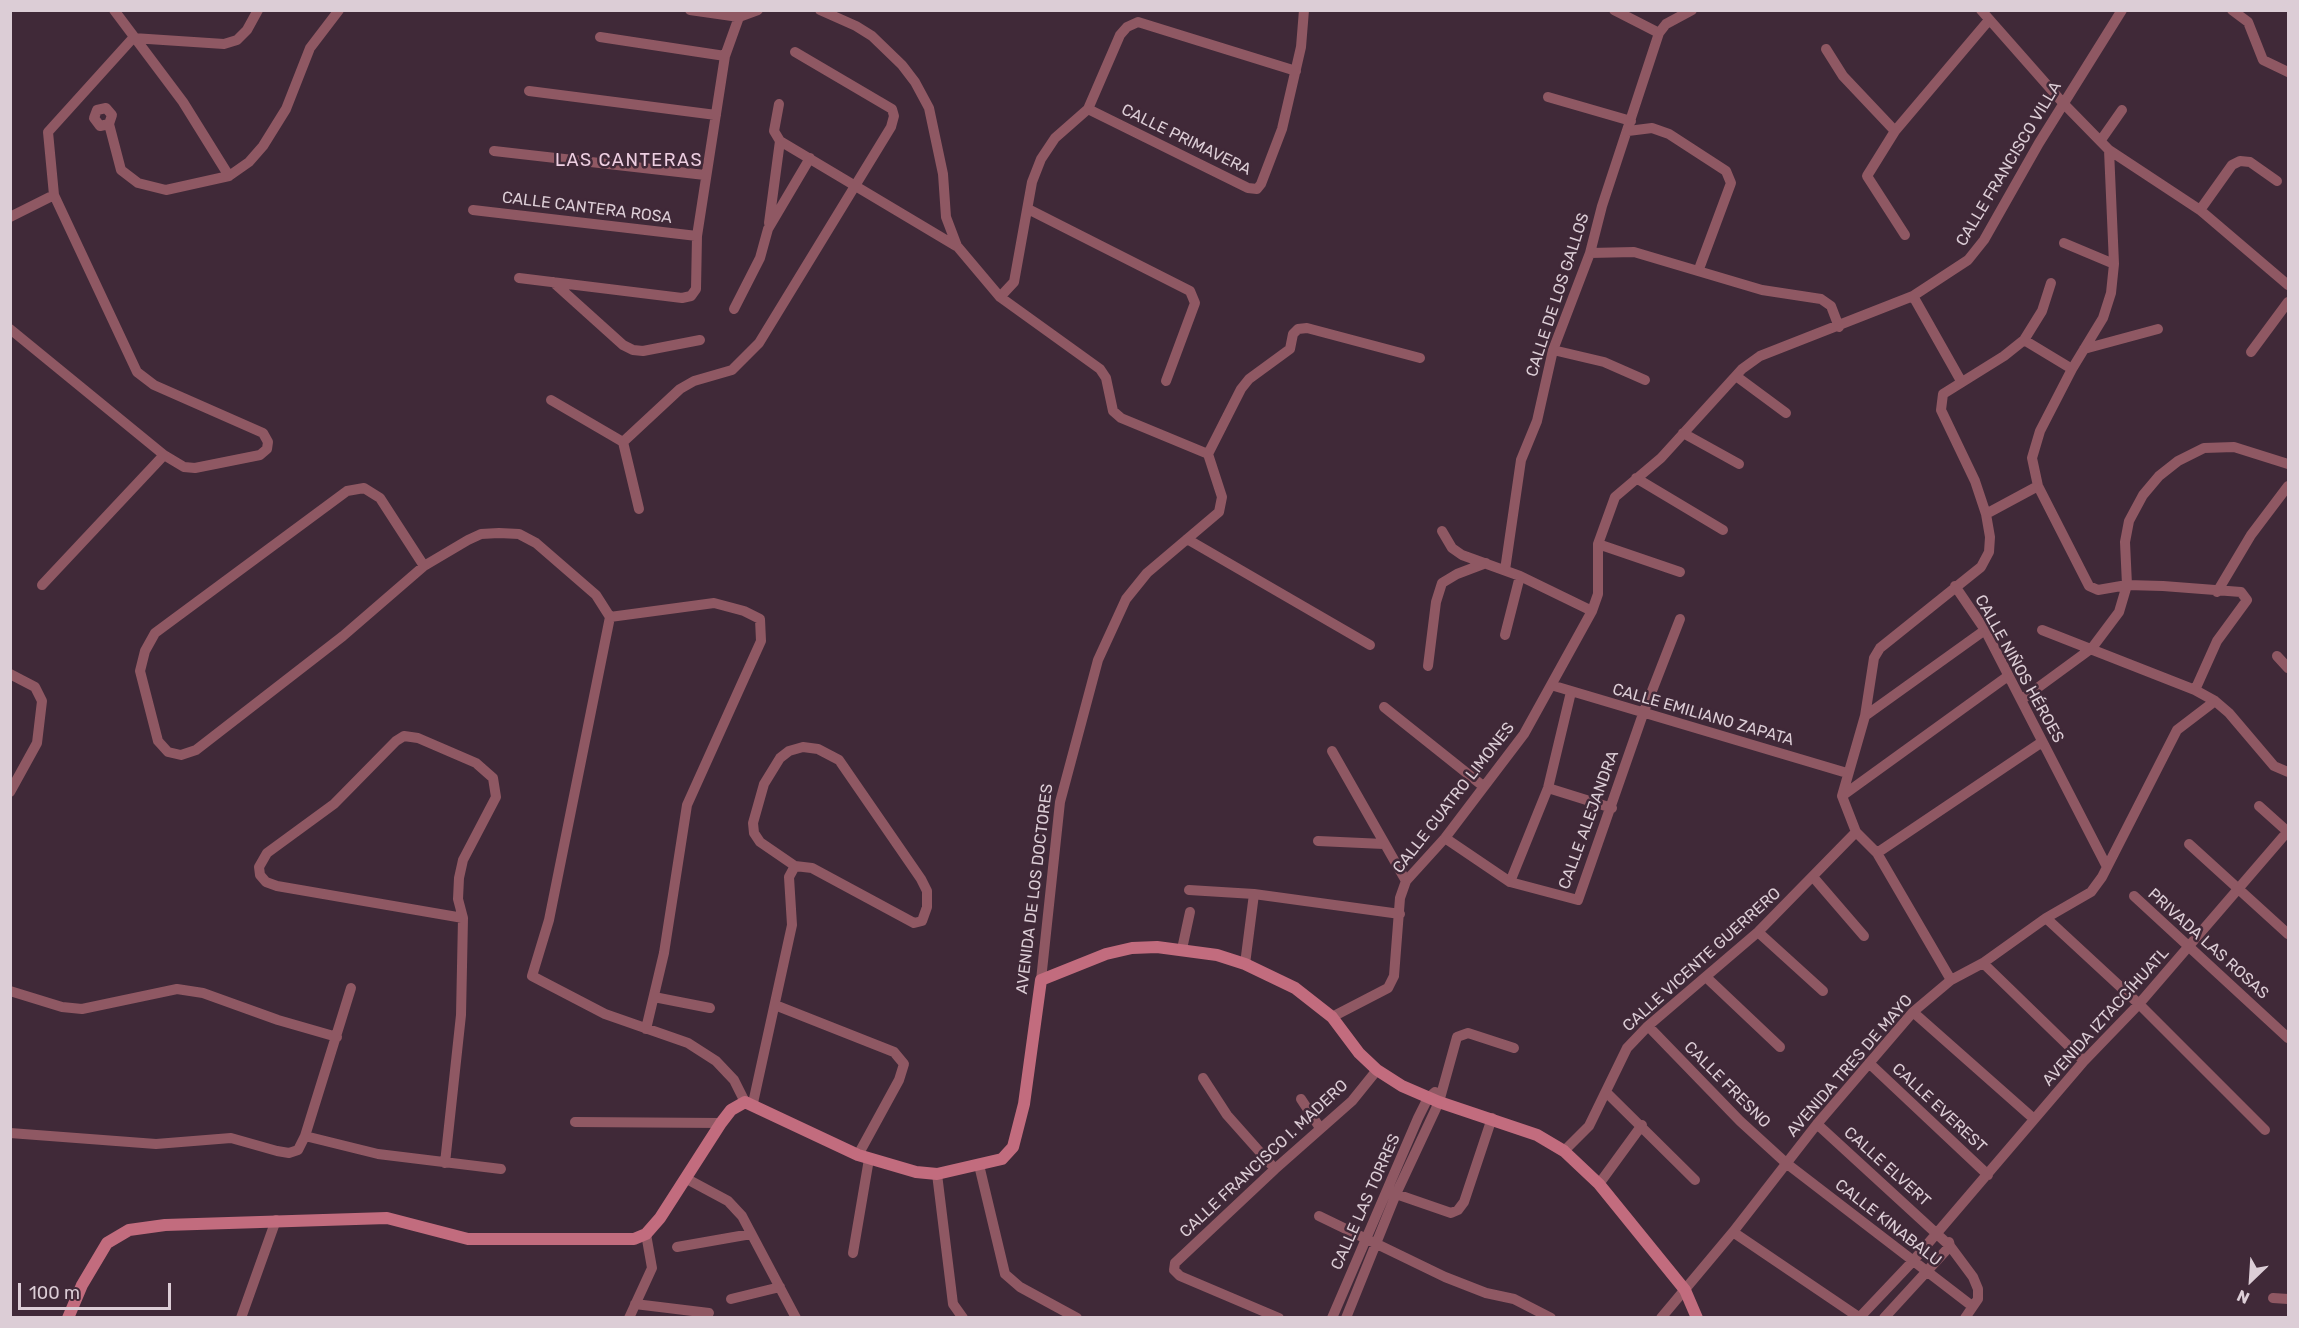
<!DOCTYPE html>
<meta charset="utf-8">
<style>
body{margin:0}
#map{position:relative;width:2299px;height:1328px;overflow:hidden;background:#402938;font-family:Rubik,sans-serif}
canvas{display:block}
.frame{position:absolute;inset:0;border:12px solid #dccdd6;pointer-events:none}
.north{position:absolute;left:2221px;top:1250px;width:60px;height:60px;-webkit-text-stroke:4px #402938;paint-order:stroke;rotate:205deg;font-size:16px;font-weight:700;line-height:24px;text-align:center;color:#dccdd6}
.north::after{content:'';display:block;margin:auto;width:21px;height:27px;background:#dccdd6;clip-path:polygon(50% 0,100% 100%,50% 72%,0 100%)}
.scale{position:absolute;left:18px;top:1283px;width:153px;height:27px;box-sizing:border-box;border:3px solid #dccdd6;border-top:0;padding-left:8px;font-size:18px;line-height:21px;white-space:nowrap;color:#dccdd6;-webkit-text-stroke:4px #402938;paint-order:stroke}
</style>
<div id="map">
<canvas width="2299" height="1328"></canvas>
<div class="frame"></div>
<div class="north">N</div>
<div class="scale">100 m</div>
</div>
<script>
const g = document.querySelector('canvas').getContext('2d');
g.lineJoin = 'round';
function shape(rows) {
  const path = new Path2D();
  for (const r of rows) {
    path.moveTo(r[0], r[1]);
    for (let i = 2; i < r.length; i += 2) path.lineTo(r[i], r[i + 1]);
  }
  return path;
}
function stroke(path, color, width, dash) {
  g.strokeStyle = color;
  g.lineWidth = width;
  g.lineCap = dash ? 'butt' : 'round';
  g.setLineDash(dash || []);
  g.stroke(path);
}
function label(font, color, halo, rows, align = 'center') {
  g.font = font + ' Rubik,sans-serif';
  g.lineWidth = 5;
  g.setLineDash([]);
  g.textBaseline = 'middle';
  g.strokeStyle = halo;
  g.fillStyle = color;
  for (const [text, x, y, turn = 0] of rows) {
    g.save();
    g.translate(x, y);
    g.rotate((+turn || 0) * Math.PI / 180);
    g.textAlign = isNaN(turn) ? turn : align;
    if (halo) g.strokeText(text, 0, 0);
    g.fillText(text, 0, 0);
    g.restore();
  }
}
stroke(shape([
 [690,10,739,17,758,10],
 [820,10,856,26,872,36,902,65,915,82,929,108,943,174,946,217,957,246,1000,297,1100,369,1106,378,1113,411,1121,418,1208,454,1222,497,1219,512,1147,573,1126,599,1098,660,1060,802,1041,980],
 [1614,10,1659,33],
 [1981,10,2063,103,2109,150,2114,264,2111,293,2103,318,2072,369,2040,431,2032,458,2038,486,2089,586,2098,590,2127,585,2163,586,2241,592,2247,600,2217,641,2195,690],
 [2232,10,2248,22,2263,60,2288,72],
 [600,37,725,56],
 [133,38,224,44,237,40,247,30,258,10],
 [1826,49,1843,76,1895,131],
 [529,91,716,115],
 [1548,97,1631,121],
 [779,104,774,131,780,141,956,246],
 [1088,109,1248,188,1257,189,1261,184,1282,129,1301,47,1304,10],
 [109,124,100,126,94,118,97,110,106,108,112,115,109,124,121,170,138,183,166,190,229,176,183,102,114,10],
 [1628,131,1652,128,1669,134,1726,171,1731,183,1699,269],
 [2101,140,2122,110],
 [2109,150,2200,210,2288,285],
 [494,151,705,175],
 [229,176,249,162,263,146,286,109,310,48,339,10],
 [1028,209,1190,291,1195,303,1166,381],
 [473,210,697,236],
 [2200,210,2232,165,2240,161,2250,162,2277,181],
 [10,217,54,195],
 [769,223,780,141],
 [1905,235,1867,176,1895,131,1989,20],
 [2064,243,2114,264],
 [1590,253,1634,252,1762,290,1821,299,1831,306,1839,327],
 [519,278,682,298,691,296,696,289,697,236,725,56,739,17],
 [553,282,623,345,633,350,643,351,700,340],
 [1913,296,1961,381],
 [1000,297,1014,282,1032,182,1041,159,1055,138,1088,109,1120,35,1127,27,1138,22,1296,71],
 [734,309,760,258,768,229,810,158],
 [10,329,164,455,184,467,195,468,260,455,267,449,268,442,263,433,154,385,137,372,54,195,48,132,133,38],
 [2024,340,2072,369],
 [2084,349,2158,329],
 [1553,350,1604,362,1645,380],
 [2251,352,2288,302],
 [1736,376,1786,413],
 [551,400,623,442,639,509],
 [1683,433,1739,464],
 [623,442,680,389,694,381,732,370,759,343,891,127,894,116,892,109,795,52],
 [1208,454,1241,389,1249,379,1290,349,1293,334,1298,329,1307,328,1420,358],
 [1636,478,1723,530],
 [1986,514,2038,486],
 [1442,531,1452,548,1462,555,1520,576,1592,611],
 [1187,539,1370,645],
 [1598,544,1680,572],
 [424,566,380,498,364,488,347,491,155,633,145,651,140,671,158,741,168,752,181,755,196,750,343,636,424,566,468,540,481,534,499,533,519,534,536,543,596,595,610,617,549,920,532,976,605,1014,688,1043,716,1061,734,1080,745,1102],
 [1505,570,1521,460,1537,421,1553,350,1590,253,1602,206,1659,33,1666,24,1692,10],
 [42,585,164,455],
 [1955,586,1985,630,2106,865],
 [2217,592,2251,535,2288,486],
 [610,617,714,603,744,611,760,619,761,641,687,805,664,953,646,1029],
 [2042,630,2195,690,2215,701,2229,713,2274,766,2288,772],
 [1505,635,1520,576],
 [2277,656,2288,668],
 [1428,666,1436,602,1442,583,1457,574,1486,563],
 [10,674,35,687,42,701,37,743,10,792],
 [1551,685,1847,773],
 [2021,700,2092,648,2119,612,2127,585,2125,542,2129,521,2143,495,2159,476,2178,461,2204,448,2234,447,2288,464],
 [1384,707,1483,786],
 [1865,716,1985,630],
 [803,747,818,749,839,760,921,879,927,891,927,907,922,921,914,923,812,868,795,866,760,842,754,833,753,823,764,784,780,758,789,751,803,747],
 [1332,751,1406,881],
 [1548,788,1612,808],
 [1842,796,2008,676],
 [2259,806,2288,832],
 [1445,838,1510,882,1578,900,1643,714,1680,619],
 [1318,841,1384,844],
 [2189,844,2288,934],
 [1877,853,2042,742],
 [1814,878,1864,936],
 [1510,882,1548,788,1571,692],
 [1189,890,1254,894,1400,914],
 [2134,896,2288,1038],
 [2046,918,2139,1004,2265,1130],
 [1758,932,1823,991],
 [1182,949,1190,912],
 [1983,963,2084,1061],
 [1245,964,1254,894],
 [1706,977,1780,1047],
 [1951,980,1877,853,1856,832,1842,796,1865,716,1874,658,1880,648,1981,567,1989,552,1990,537,1986,514,1975,481,1941,410,1943,394,2004,356,2024,340,2042,311,2051,283],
 [10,991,62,1007,82,1009,177,989,203,993,278,1020,337,1037],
 [654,997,710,1008],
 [775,1005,894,1052,904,1064,899,1080,858,1155],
 [1913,1012,2034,1119],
 [1332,1017,1388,988,1394,976,1400,898,1406,881,1445,838,1524,734,1592,611,1598,594,1598,544,1615,497,1661,458,1742,369,1760,356,1913,296,1968,260,1984,240,2039,143,2122,10],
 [1648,1026,1740,1121,1786,1163,1972,1306],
 [1869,1063,1988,1175],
 [1203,1078,1227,1115,1275,1169],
 [1607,1093,1695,1180],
 [1301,1099,1320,1128],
 [753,1103,792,925,789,877,795,866],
 [575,1122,721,1123],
 [1817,1124,1950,1246,1973,1277,1978,1289,1978,1299,1965,1318],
 [10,1133,156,1144,231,1138,277,1151,289,1153,298,1150,305,1136,351,988],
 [305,1136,378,1154,501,1169],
 [1564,1151,1589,1126,1627,1048,1648,1026,1758,932,1856,832],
 [445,1163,461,1015,463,918,458,899,459,878,463,860,496,797,493,778,476,763,418,738,404,736,396,741,334,804,267,853,259,867,260,875,266,882,277,886,463,918],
 [979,1165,1005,1274,1020,1287,1077,1318],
 [937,1174,953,1304,963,1318],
 [687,1179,728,1201,742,1216,796,1318],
 [1599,1184,1642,1125],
 [1396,1194,1451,1213,1458,1210,1464,1202,1492,1118],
 [1319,1216,1445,1277,1486,1293,1514,1299,1551,1318],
 [1733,1232,1860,1318],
 [677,1247,751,1234],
 [853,1253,869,1159],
 [2273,1298,2288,1299],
 [731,1299,780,1287],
 [635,1304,709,1313],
 [241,1318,276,1220],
 [629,1318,652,1268,646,1234],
 [1279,1318,1180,1276,1174,1270,1175,1263,1275,1169,1352,1101,1377,1070],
 [1332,1318,1418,1118,1428,1098,1435,1092],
 [1346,1318,1396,1194,1439,1102,1457,1037,1468,1033,1514,1048],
 [1661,1318,1733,1232,1817,1124,1913,1012,1951,980,1983,963,2046,918,2091,892,2102,877,2177,730,2215,701],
 [1859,1318,1913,1261,2084,1061,2139,1004,2288,831],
 [1884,1318,1950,1246,1949,1242]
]), '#8f5863', 10);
stroke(shape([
 [68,1318,82,1285,107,1243,129,1230,165,1225,387,1218,468,1239,634,1239,646,1234,660,1218,721,1123,731,1110,745,1102,858,1155,916,1172,937,1174,1002,1159,1013,1147,1024,1104,1041,980,1106,954,1132,948,1157,947,1217,955,1245,964,1295,988,1332,1017,1359,1053,1377,1070,1402,1086,1439,1102,1537,1135,1564,1151,1599,1184,1685,1290,1697,1318]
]), '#c26c7e', 12);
label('16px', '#dccdd6', '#402938', [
 ["CALLE PRIMAVERA",1186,140,26],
 ["CALLE FRANCISCO VILLA",2009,164,-59],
 ["CALLE CANTERA ROSA",587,208,7],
 ["CALLE DE LOS GALLOS",1558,295,-72],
 ["CALLE NIÑOS HÉROES",2019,669,61],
 ["CALLE EMILIANO ZAPATA",1703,715,16],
 ["CALLE CUATRO LIMONES",1454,798,-52],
 ["CALLE ALEJANDRA",1589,820,-70],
 ["AVENIDA DE LOS DOCTORES",1035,889,-83],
 ["PRIVADA LAS ROSAS",2208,944,42],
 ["CALLE VICENTE GUERRERO",1702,960,-42],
 ["AVENIDA IZTACCÍHUATL",2106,1017,-48],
 ["AVENIDA TRES DE MAYO",1850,1066,-49],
 ["CALLE FRESNO",1727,1085,45],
 ["CALLE EVEREST",1939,1108,43],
 ["CALLE FRANCISCO I. MADERO",1264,1159,-43],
 ["CALLE ELVERT",1887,1167,42],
 ["CALLE LAS TORRES",1366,1202,-66],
 ["CALLE KINABALU",1888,1223,38]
]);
g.letterSpacing = '1.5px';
label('18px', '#eecfe2', '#402938', [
 ["LAS CANTERAS",629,161]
]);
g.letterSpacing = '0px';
</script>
